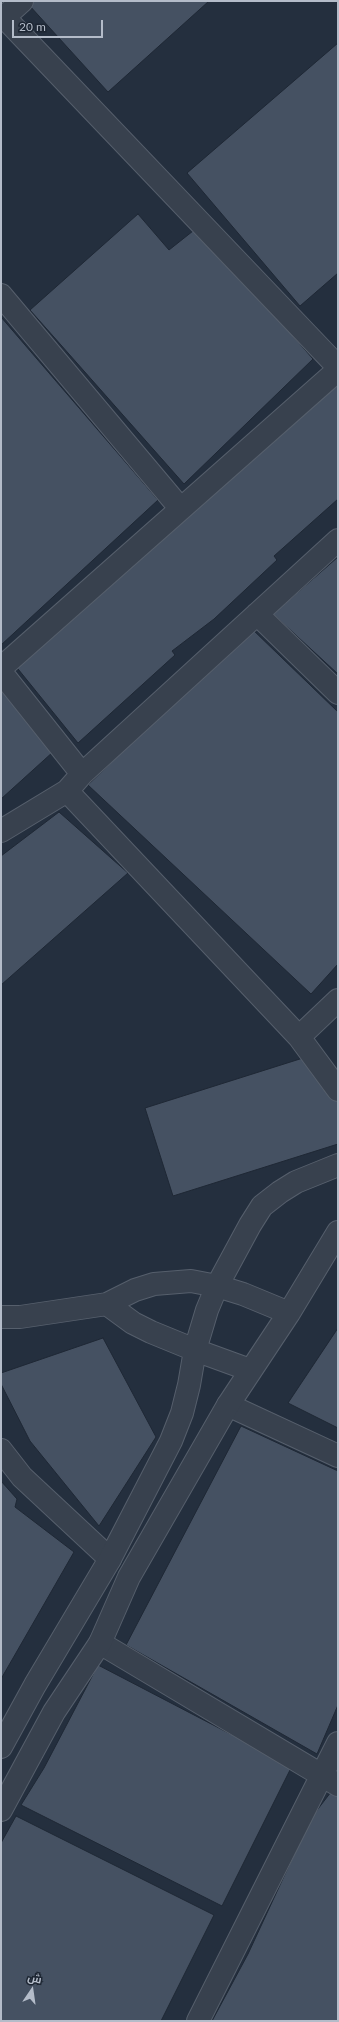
<!DOCTYPE html>
<meta charset="utf-8">
<style>
body{margin:0}
#map{position:relative;width:339px;height:2022px;overflow:hidden;background:#242f3e;font-family:Lato,Cairo,sans-serif}
canvas{display:block}
.frame{position:absolute;inset:0;border:2px solid #b4bcc9;pointer-events:none}
.north{position:absolute;left:12px;top:1970px;width:40px;height:40px;-webkit-text-stroke:3px #1d2633;paint-order:stroke;rotate:13deg;font-size:11px;font-weight:700;line-height:16px;text-align:center;color:#b4bcc9}
.north::after{content:'';display:block;margin:auto;width:14px;height:18px;background:#b4bcc9;clip-path:polygon(50% 0,100% 100%,50% 72%,0 100%)}
.scale{position:absolute;left:12px;top:20px;width:91px;height:18px;box-sizing:border-box;border:2px solid #b4bcc9;border-top:0;padding-left:5px;font-size:12px;line-height:14px;white-space:nowrap;color:#b4bcc9;-webkit-text-stroke:3px #1d2633;paint-order:stroke}
</style>
<div id="map">
<canvas width="339" height="2022"></canvas>
<div class="frame"></div>
<div class="north">ش</div>
<div class="scale">20 m</div>
</div>
<script>
const g = document.querySelector('canvas').getContext('2d');
g.lineJoin = 'round';
function fill(path, color) {
  g.fillStyle = color;
  g.fill(path, 'evenodd');
}
function shape(rows) {
  const path = new Path2D();
  for (const r of rows) {
    path.moveTo(r[0], r[1]);
    for (let i = 2; i < r.length; i += 2) path.lineTo(r[i], r[i + 1]);
  }
  return path;
}
function stroke(path, color, width, dash) {
  g.strokeStyle = color;
  g.lineWidth = width;
  g.lineCap = dash ? 'butt' : 'round';
  g.setLineDash(dash || []);
  g.stroke(path);
}
const building = shape([
 [33,1,209,1,108,92,29,5,33,1],
 [338,43,338,273,300,306,187,173,338,43],
 [138,214,169,250,198,227,313,359,184,484,30,310,138,214],
 [1,317,158,500,1,645,1,317],
 [333,382,338,387,338,499,274,556,277,560,214,619,172,651,175,655,78,743,14,664,333,382],
 [338,557,338,674,273,614,338,557],
 [250,627,338,712,338,964,311,994,88,785,250,627],
 [1,688,54,751,1,799,1,688],
 [59,812,128,873,1,985,1,856,59,812],
 [303,1058,338,1097,338,1144,173,1196,145,1108,303,1058],
 [338,1328,338,1428,288,1403,338,1328],
 [103,1338,156,1437,99,1526,30,1441,1,1384,1,1373,103,1338],
 [241,1426,338,1471,338,1705,317,1754,126,1645,241,1426],
 [1,1481,17,1499,15,1507,74,1552,1,1679,1,1481],
 [98,1665,292,1766,222,1906,21,1805,44,1768,98,1665],
 [331,1792,338,1796,338,2021,212,2021,248,1954,311,1818,331,1792],
 [16,1816,214,1915,161,2021,1,2021,1,1843,16,1816]
]);
fill(building, '#455162');
stroke(building, '#1f2835', 1);
const minor = shape([
 [4,17,338,367],
 [1,20,22,1],
 [1,295,180,508],
 [257,614,338,693],
 [1,668,338,370],
 [1,672,82,774],
 [67,791,299,1037],
 [1,831,67,791,82,774,338,540],
 [338,1000,299,1037,338,1090],
 [228,1405,338,1456],
 [1,1450,22,1477,110,1559],
 [100,1643,338,1785],
 [198,2021,338,1743]
]);
const tertiary = shape([
 [107,1304,133,1323,151,1332,195,1350,250,1370],
 [1,1317,20,1317,107,1304,135,1290,154,1284,191,1281,217,1286,243,1294,289,1313],
 [1,1747,35,1685,110,1559,171,1441,182,1413,189,1385,195,1350,207,1310,217,1286,250,1225,262,1206,280,1192,296,1182,338,1165],
 [1,1810,54,1712,100,1643,129,1577,228,1405,289,1313,338,1232]
]);
stroke(minor, '#565f6c', 24);
stroke(tertiary, '#565f6c', 24);
stroke(minor, '#38414e', 22);
stroke(tertiary, '#38414e', 22);
</script>
